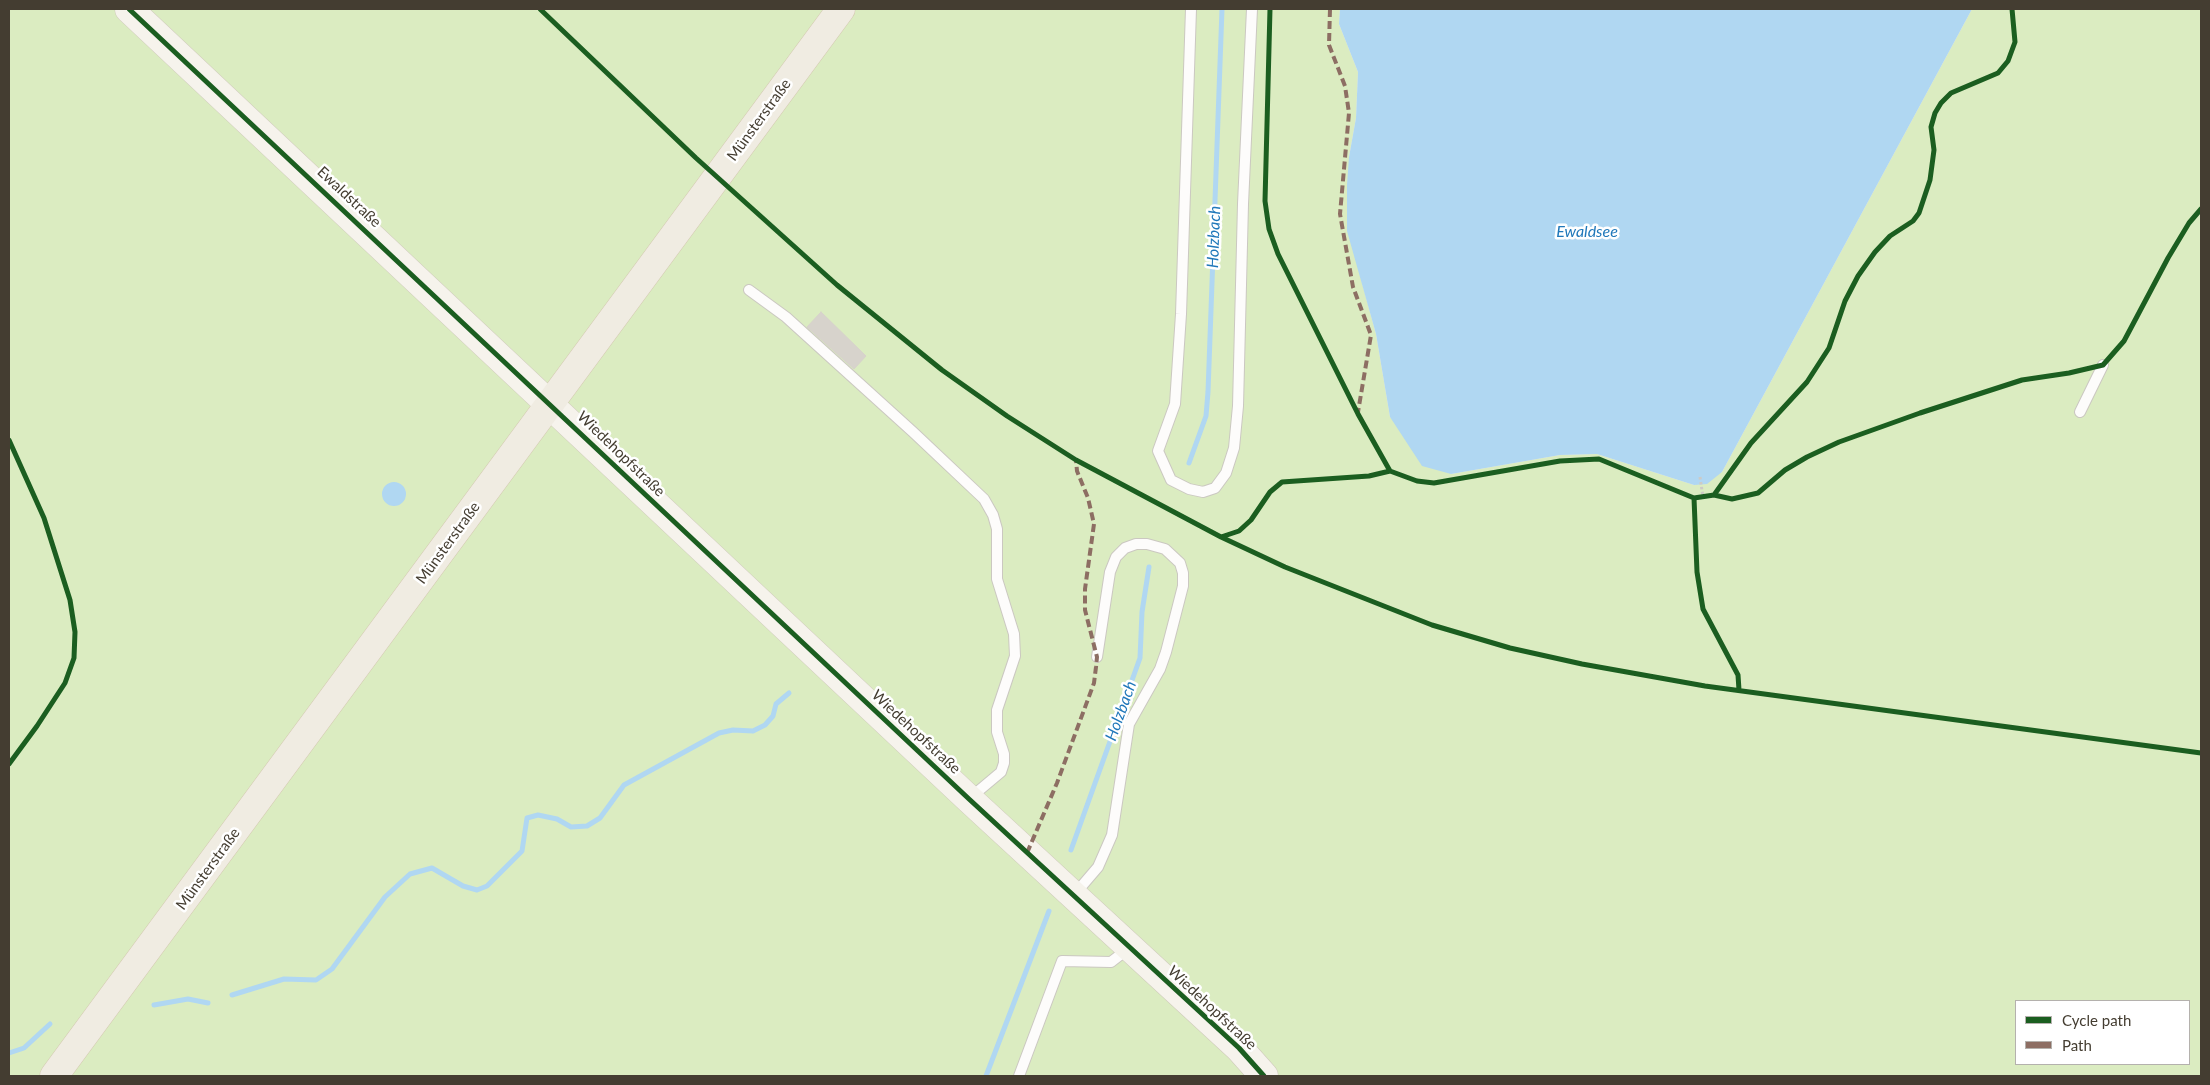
<!DOCTYPE html>
<meta charset="utf-8">
<style>
body{margin:0}
#map{position:relative;width:2210px;height:1085px;overflow:hidden;background:#efece5;font-family:Lato,sans-serif}
canvas{display:block}
.frame{position:absolute;inset:0;border:10px solid #443d31;pointer-events:none}
.legend{position:absolute;left:2015px;top:1000px;width:175px;height:65px;box-sizing:border-box;background:#fff;border:1px solid #b4b1ad;margin:0;padding:6px 9px;list-style:none;font-size:15px;color:#443d31}
.legend li{display:flex;align-items:center;gap:10px;height:25px}
.legend b{width:25px;border:1px solid #b4b1ad}
</style>
<div id="map">
<canvas width="2210" height="1085"></canvas>
<div class="frame"></div>
<ul class="legend">
<li><b style="height:6px;background:#1b5e20"></b>Cycle path</li>
<li><b style="height:6px;background:#8d6e63"></b>Path</li>
</ul>
</div>
<script>
const g = document.querySelector('canvas').getContext('2d');
g.lineJoin = 'round';
function fill(path, color) {
  g.fillStyle = color;
  g.fill(path, 'evenodd');
}
function shape(rows) {
  const path = new Path2D();
  for (const r of rows) {
    if (r.length === 3) {
      path.moveTo(r[0] + r[2], r[1]);
      path.arc(r[0], r[1], r[2], 0, 2 * Math.PI);
      continue;
    }
    path.moveTo(r[0], r[1]);
    for (let i = 2; i < r.length; i += 2) path.lineTo(r[i], r[i + 1]);
  }
  return path;
}
function stroke(path, color, width, dash) {
  g.strokeStyle = color;
  g.lineWidth = width;
  g.lineCap = dash ? 'butt' : 'round';
  g.setLineDash(dash || []);
  g.stroke(path);
}
function label(font, color, halo, rows, align = 'center') {
  g.font = font + ' Lato,sans-serif';
  g.lineWidth = 5;
  g.setLineDash([]);
  g.textBaseline = 'middle';
  g.strokeStyle = halo;
  g.fillStyle = color;
  for (const [text, x, y, turn = 0] of rows) {
    g.save();
    g.translate(x, y);
    g.rotate((+turn || 0) * Math.PI / 180);
    g.textAlign = isNaN(turn) ? turn : align;
    if (halo) g.strokeText(text, 0, 0);
    g.fillText(text, 0, 0);
    g.restore();
  }
}
fill(shape([
 [9,9,1340,9,1339,24,1358,72,1356,118,1349,157,1362,283,1376,334,1390,417,1451,474,1560,455,1597,454,1694,485,1722,472,1972,9,2201,9,2201,1076,9,1076],
 [2016,1001,2189,1001,2189,1064,2016,1064]
]), '#dbecc1');
fill(shape([
 [1340,9,1972,9,1722,472,1707,484,1694,485,1597,454,1560,455,1451,474,1422,466,1390,417,1376,334,1347,231,1347,185,1349,157,1356,118,1358,72,1339,24],
 [394,494,12]
]), '#b0d7f2');
stroke(shape([
 [1189,463,1206,416,1208,392,1222,9],
 [1071,850,1140,658,1142,612,1149,567],
 [232,995,284,979,316,980,332,969,385,897,410,874,432,868,463,886,477,890,487,886,522,851,527,818,538,815,557,819,571,827,587,826,600,818,624,785,719,733,733,730,753,731,765,725,773,716,776,704,789,693],
 [154,1005,188,999,208,1003],
 [9,1053,24,1048,50,1024],
 [986,1076,1049,911]
]), '#b0d7f2', 5);
const building = shape([
 [821,312,866,356,854,369,807,327,821,312]
]);
fill(building, '#d7d3cc');
stroke(building, '#d7d3cb', 1);
const service = shape([
 [1191,9,1181,314,1175,404,1158,451,1171,480,1189,489,1203,492,1215,488,1226,473,1234,448,1238,406,1243,204,1252,9],
 [749,290,786,317,913,432,984,499,993,515,997,529,997,579,1014,634,1015,656,997,710,997,732,1004,754,1004,763,1001,772,970,798],
 [2080,412,2103,365],
 [1074,895,1098,867,1112,835,1129,724,1160,669,1166,652,1183,586,1183,573,1180,563,1165,549,1147,544,1136,544,1125,548,1116,557,1110,572,1097,657],
 [1019,1076,1062,961,1111,962,1129,948]
]);
const secondary = shape([
 [129,9,969,799,1239,1048,1264,1076]
]);
const primary = shape([
 [54,1076,841,9]
]);
stroke(service, '#cbc8c1', 12);
stroke(secondary, '#d0cbbc', 29);
stroke(primary, '#d4c9b0', 29);
stroke(shape([
 [1700,477,1703,497]
]), '#cdcac5', 3, [2.5, 2.5]);
stroke(service, '#fdfcfb', 10);
stroke(secondary, '#f6f3ec', 28);
stroke(primary, '#f0ece2', 28);
stroke(shape([
 [1330,9,1329,45,1345,86,1349,113,1340,214,1353,287,1371,335,1358,412],
 [1027,853,1057,783,1094,683,1096,667,1097,657,1085,610,1085,589,1094,524,1088,498,1077,471,1076,460]
]), '#8d6e63', 4, [8, 4]);
stroke(shape([
 [129,9,969,799,1239,1048,1264,1076],
 [540,9,696,158,837,285,942,370,1007,416,1076,460,1221,537,1285,567,1432,625,1510,648,1582,664,1705,686,2201,753],
 [1270,9,1265,201,1269,229,1278,254,1358,414,1390,471,1417,481,1434,483,1560,461,1599,459,1694,498,1714,495,1732,499,1758,493,1785,470,1807,457,1839,442,1920,413,2022,380,2069,373,2103,365,2124,341,2168,258,2189,223,2201,209],
 [9,440,44,518,70,600,75,632,74,658,65,683,37,726,9,764],
 [1714,495,1751,443,1807,382,1829,348,1845,301,1858,276,1875,252,1890,236,1913,221,1919,213,1930,180,1934,150,1931,127,1935,113,1941,103,1951,93,1998,73,2008,61,2015,42,2012,9],
 [1694,498,1697,572,1703,609,1738,675,1739,690],
 [1221,537,1239,531,1251,520,1270,492,1282,482,1369,476,1390,471]
]), '#1b5e20', 5);
label('15px', '#443d31', '#fff', [
 ["Münsterstraße",759,120,-54],
 ["Ewaldstraße",349,197,43],
 ["Wiedehopfstraße",621,454,44],
 ["Münsterstraße",448,543,-54],
 ["Wiedehopfstraße",916,732,43],
 ["Münsterstraße",208,869,-54],
 ["Wiedehopfstraße",1212,1008,43]
]);
label('italic 16px', '#2078ba', '#fff', [
 ["Ewaldsee",1587,232],
 ["Holzbach",1214,237,-88],
 ["Holzbach",1121,711,-70]
]);
</script>
